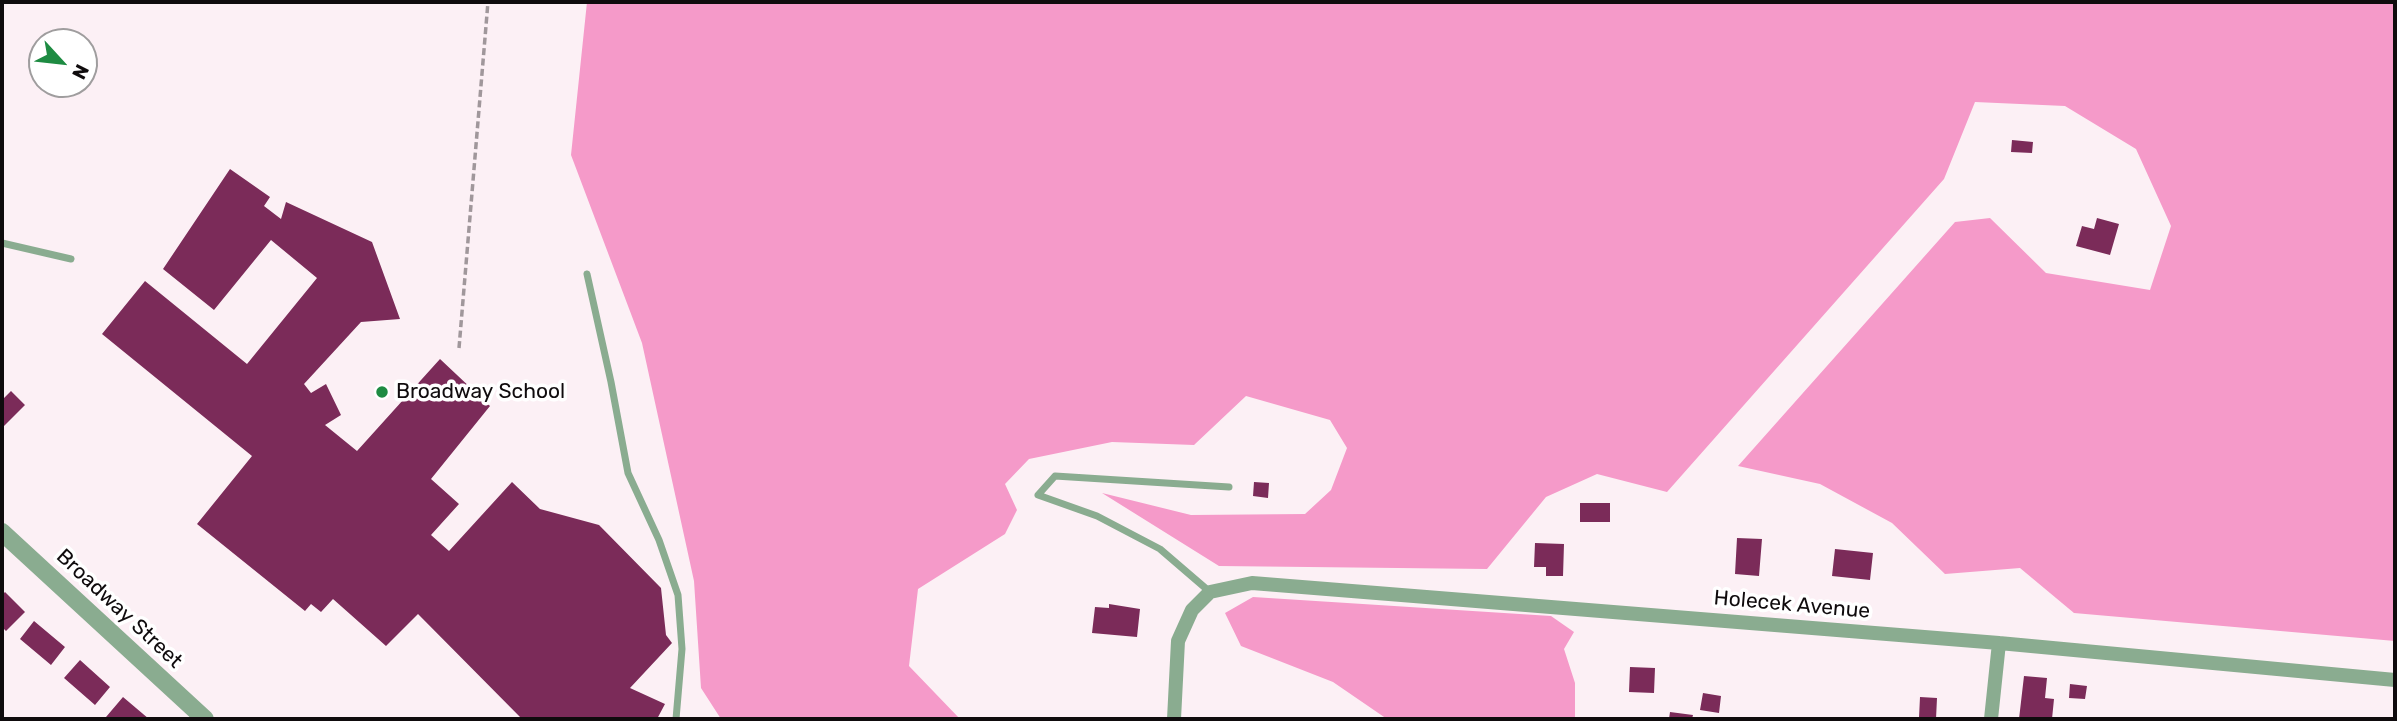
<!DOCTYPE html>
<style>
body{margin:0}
#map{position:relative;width:2397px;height:721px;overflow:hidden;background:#fcf0f5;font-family:Rubik,sans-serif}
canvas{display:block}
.frame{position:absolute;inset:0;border:4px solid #0f0b0d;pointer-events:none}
.north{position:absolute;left:28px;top:28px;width:70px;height:70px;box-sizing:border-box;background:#fff;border:2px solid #9f9d9e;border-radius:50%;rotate:117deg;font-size:19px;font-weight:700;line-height:28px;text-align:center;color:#0f0b0d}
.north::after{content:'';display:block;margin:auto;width:24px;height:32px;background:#1e8b42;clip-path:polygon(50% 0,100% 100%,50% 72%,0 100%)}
</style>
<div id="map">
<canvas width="2397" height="721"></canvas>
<div class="frame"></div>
<div class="north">N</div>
</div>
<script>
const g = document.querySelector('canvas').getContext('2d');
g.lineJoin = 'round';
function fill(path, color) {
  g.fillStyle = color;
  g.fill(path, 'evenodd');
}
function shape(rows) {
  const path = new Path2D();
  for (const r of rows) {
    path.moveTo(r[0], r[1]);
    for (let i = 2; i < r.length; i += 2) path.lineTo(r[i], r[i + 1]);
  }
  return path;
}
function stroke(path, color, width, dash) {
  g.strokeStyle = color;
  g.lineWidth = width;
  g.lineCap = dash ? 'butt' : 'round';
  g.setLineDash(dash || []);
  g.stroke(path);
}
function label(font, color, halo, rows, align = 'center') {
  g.font = font + ' Rubik,sans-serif';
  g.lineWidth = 7;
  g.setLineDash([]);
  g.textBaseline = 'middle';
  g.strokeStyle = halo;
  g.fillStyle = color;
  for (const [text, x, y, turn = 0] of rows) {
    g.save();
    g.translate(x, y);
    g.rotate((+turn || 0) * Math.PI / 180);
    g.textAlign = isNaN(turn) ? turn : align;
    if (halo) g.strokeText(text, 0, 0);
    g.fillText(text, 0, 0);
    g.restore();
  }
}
fill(shape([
 [587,2,2395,2,2395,641,2074,613,2020,568,1945,574,1892,523,1820,484,1738,466,1955,222,1990,218,2046,273,2150,290,2171,226,2136,149,2065,106,1975,102,1944,179,1667,492,1597,474,1546,497,1487,569,1219,566,1102,493,1191,515,1305,514,1331,490,1347,448,1330,420,1246,396,1194,445,1112,442,1029,459,1005,484,1017,510,1005,534,918,589,909,666,960,719,721,719,701,688,694,581,642,343,571,155],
 [1253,597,1551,616,1574,632,1564,649,1575,683,1575,719,1387,719,1333,682,1241,646,1225,613]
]), '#f59ac9');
fill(shape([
 [2012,140,2033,142,2032,153,2011,152],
 [230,169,270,197,264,206,281,219,286,202,372,242,400,319,361,322,304,384,311,393,326,384,341,415,325,425,357,451,440,359,490,406,431,479,459,504,431,535,449,551,512,482,540,509,599,525,661,588,666,635,672,643,630,688,665,704,657,719,522,719,418,614,386,646,333,599,321,612,311,604,305,611,197,524,252,456,102,334,145,281,247,364,317,278,271,240,214,310,163,269],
 [2097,218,2119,224,2110,255,2076,246,2082,226,2094,229],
 [11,391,25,405,2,428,2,400],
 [1254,482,1269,483,1268,498,1253,496],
 [1580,503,1610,503,1610,522,1580,522],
 [1737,538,1762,539,1759,576,1735,574],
 [1535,543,1564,544,1563,576,1546,576,1546,567,1534,567],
 [1835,549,1873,553,1870,580,1832,576],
 [5,592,25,612,6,631,2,627,2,595],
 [1109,604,1140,609,1137,637,1092,633,1095,607,1109,608],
 [34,621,65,647,51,665,20,639],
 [80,660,110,687,95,705,64,678],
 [1630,667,1655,668,1654,693,1629,692],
 [2024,676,2047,678,2045,698,2054,699,2052,719,2019,719],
 [2070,684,2087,686,2085,699,2069,698],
 [1703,693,1721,696,1719,713,1700,710],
 [123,697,149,719,109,719,106,717],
 [1920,697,1937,698,1936,719,1919,718],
 [1670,712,1693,715,1692,719,1669,719]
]), '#7b2b59');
stroke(shape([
 [459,348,488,2]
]), '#a0979b', 3.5, [7, 3.5]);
stroke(shape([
 [2,243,71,259],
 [587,274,611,382,628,473,659,540,678,595,682,649,676,719],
 [1210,592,1160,549,1097,516,1038,495,1055,476,1229,487]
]), '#8aac90', 7);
stroke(shape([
 [1174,719,1178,641,1192,610,1210,592,1252,583,1999,643,2395,680],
 [1991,719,1999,643]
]), '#8aac90', 14);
stroke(shape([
 [2,532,205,719]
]), '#8aac90', 18);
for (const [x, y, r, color] of [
 [382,392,7,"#1e8b42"]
]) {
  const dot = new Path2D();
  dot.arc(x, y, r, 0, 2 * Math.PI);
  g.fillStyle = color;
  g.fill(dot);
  stroke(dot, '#fff', 2.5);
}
label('21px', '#0f0b0d', '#fff', [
 ["Broadway School",396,392]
], 'left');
label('21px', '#0f0b0d', '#fff', [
 ["Holecek Avenue",1792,605,5],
 ["Broadway Street",119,609,43]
]);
</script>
